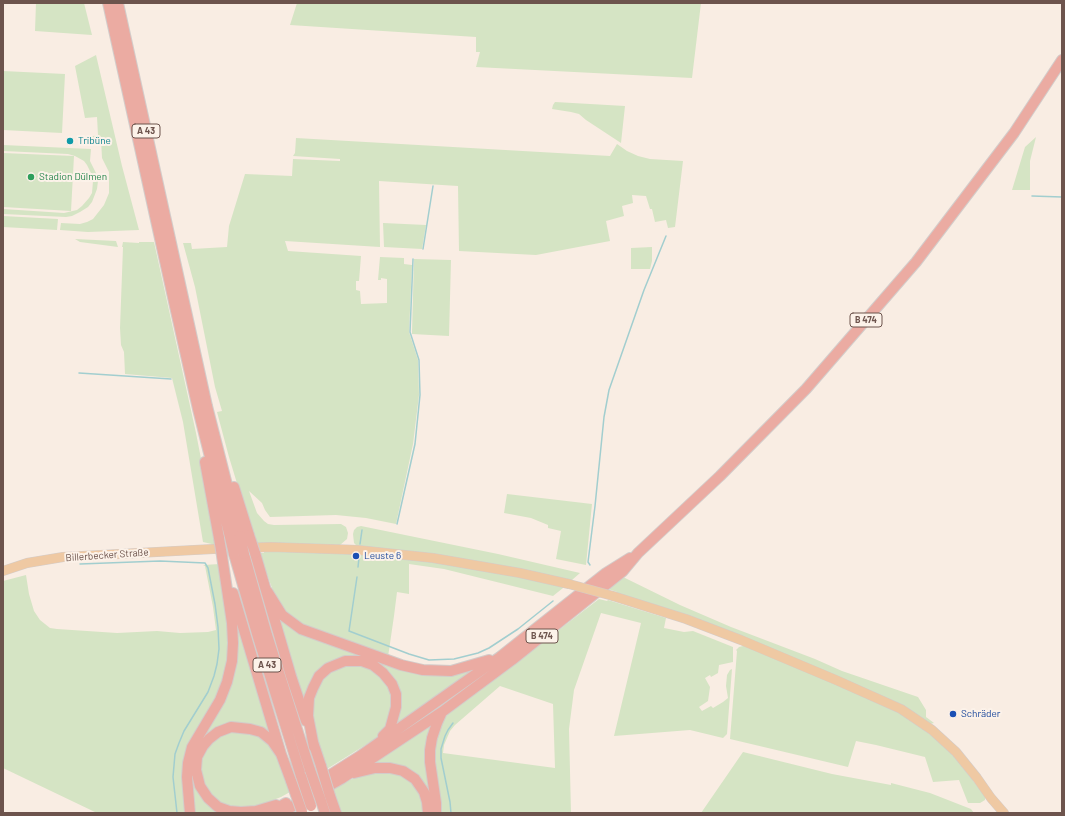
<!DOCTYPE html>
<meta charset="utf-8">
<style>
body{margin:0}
#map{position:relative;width:1065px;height:816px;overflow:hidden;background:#f9ede3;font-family:Barlow,sans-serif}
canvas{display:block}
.frame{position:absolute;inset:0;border:4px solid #6d544d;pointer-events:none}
</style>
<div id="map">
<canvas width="1065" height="816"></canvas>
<div class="frame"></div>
</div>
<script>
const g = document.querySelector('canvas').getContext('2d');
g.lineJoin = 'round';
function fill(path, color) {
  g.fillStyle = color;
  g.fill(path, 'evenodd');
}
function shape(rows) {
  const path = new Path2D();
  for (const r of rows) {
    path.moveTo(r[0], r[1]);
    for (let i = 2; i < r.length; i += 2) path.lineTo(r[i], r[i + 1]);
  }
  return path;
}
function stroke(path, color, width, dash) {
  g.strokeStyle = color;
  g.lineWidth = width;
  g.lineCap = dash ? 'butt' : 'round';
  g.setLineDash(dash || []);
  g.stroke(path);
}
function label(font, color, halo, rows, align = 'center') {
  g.font = font + ' Barlow,sans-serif';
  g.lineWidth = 4;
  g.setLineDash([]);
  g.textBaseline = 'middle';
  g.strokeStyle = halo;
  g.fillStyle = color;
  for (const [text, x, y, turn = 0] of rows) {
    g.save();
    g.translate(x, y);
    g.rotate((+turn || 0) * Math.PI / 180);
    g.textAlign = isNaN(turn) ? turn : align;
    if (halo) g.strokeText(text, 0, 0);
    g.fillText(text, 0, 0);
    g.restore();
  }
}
fill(shape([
 [36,3,84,3,92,35,35,31],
 [297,3,701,3,692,78,476,67,480,52,476,52,476,37,290,25],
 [96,55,122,166,139,230,88,232,60,230,61,223,80,224,87,222,93,219,104,205,109,193,109,172,102,158,101,139,89,138,89,137,98,135,97,117,85,118,75,66],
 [3,71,65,74,62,133,3,130],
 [555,102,625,106,621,143,586,120,579,114,571,112,552,109,553,105],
 [1036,137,1030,161,1030,190,1012,190,1025,147],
 [296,138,610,156,617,144,627,151,638,156,650,159,683,161,675,227,668,228,666,220,655,222,652,209,650,209,646,196,632,195,633,203,622,206,624,216,606,221,610,241,536,255,459,251,458,186,379,181,380,247,285,241,288,251,361,256,359,281,356,281,356,290,360,291,361,304,387,303,387,279,381,278,381,280,378,280,380,257,404,258,404,264,412,265,409,332,418,360,419,395,413,444,396,524,366,518,336,515,270,517,265,510,262,503,249,491,257,513,264,521,268,524,274,525,341,524,346,527,348,533,347,539,340,545,257,544,255,535,253,536,229,457,217,412,222,411,215,387,195,287,183,243,191,243,192,249,227,247,229,226,245,174,292,176,293,159,340,161,340,159,293,156,295,153],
 [3,145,91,149,90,161,97,175,98,181,97,189,92,202,88,207,80,212,72,216,66,217,3,214,3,209,64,213,77,210,82,206,89,198,92,193,93,181,92,175,87,165,84,161,75,156,68,154,3,151],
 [3,153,74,156,71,211,3,207],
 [3,216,58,219,57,230,3,227],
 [383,223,426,225,422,249,384,247],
 [75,239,116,241,118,247,80,242],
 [123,242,139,243,139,242,154,242,196,433,216,536,216,545,203,542,183,422,172,378,125,374,124,352,121,345,120,328,123,247,122,247],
 [652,247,652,261,650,269,631,269,631,248],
 [414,259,451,260,449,336,412,334,412,332],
 [507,494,592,504,586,565,556,559,561,531,548,528,548,525,531,518,504,513],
 [361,526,498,554,580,573,572,580,492,564,423,553,357,546,354,543,353,534,354,530,357,527],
 [264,550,319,551,425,559,564,585,563,588,553,596,444,569,409,564,409,594,397,592,394,616,388,657,322,634,292,620,278,604,259,553,264,553],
 [220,564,229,624,229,653,221,689,195,736,187,813,97,813,3,768,3,581,26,575,29,594,34,611,40,620,50,628,57,629,117,633,157,631,180,633,208,632,216,630,213,607,205,566,203,565],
 [621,576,680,605,731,627,815,659,842,671,918,697,926,710,926,717,934,723,930,724,922,719,616,593,617,592,605,588],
 [599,599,607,601,608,600,666,618,664,628,684,632,693,631,733,647,733,662,719,665,718,673,711,677,710,675,705,678,710,687,708,701,699,707,702,711,711,706,713,708,723,702,728,698,726,686,727,675,730,670,732,669,727,734,723,738,690,730,614,736,641,623,601,613,574,690,569,729,571,813,439,813,433,751,444,719,448,714,491,682],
 [500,686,553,704,555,768,443,753,444,745,450,731,455,725],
 [232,602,274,737,254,725,247,724,241,723,223,726,193,770,224,813,193,813,192,758,229,683],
 [277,613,402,669,477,669,395,725,398,715,384,669,335,661,305,707],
 [747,645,903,714,948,748,985,796,985,800,980,803,968,803,959,780,933,782,925,757,876,745,856,741,848,767,730,739,737,651,736,650,739,647],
 [341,665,363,665,379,674,389,688,392,703,388,721,383,730,375,739,327,769,325,768,314,727,313,718,313,697,319,683,328,673],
 [432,724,433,801,419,780,369,766],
 [247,731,264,739,277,754,290,792,281,797,255,807,236,809,217,802,202,782,201,760,210,743,225,732],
 [743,752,832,774,891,785,891,783,930,793,971,809,974,813,701,813],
 [379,771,396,774,404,777,410,781,416,787,420,794,423,801,424,813,340,813,332,790,345,782,359,776]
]), '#d5e4c4');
stroke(shape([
 [1032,196,1062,197],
 [423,249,433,186],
 [79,373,171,379],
 [397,524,415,444,420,395,419,360,410,332,413,259],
 [360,544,362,530],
 [80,564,160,561,205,563,208,568,215,604,218,627,219,649,217,664,214,676,208,692,184,731,179,743,175,754,173,777,177,813],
 [590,565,588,562,595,506,604,417,609,390,644,290,666,236],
 [358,567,359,558],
 [357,577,349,631,409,654,429,660,454,659,478,653,489,648,518,629,553,601],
 [451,813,450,802,441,758,441,749,445,736,448,730,453,723]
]), '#a2cecf', 1.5);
const major = shape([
 [3,571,27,563,63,557,213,549,271,547,358,550,433,558,520,573,569,584],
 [613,596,686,619,741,640,836,680,901,709,932,730,956,752,977,778,991,798,1004,813]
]);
const highway = shape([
 [108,3,176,311,198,409,230,537],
 [118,3,192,338,207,406,240,536],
 [205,462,219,538],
 [234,487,249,535],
 [255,553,291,676,306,721],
 [234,554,258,637,301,776],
 [244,554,267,635,310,770],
 [267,591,282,615,301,629,401,665,423,670,451,671,489,660],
 [233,593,281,754,291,781],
 [313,742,321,766],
 [314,747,308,716,309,698,313,688,319,676,328,668,345,661,362,661,373,665,383,673,392,684,396,694,396,707,390,729,383,736],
 [354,773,375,768,390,768,403,771,415,779,424,792,427,802,428,813],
 [308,789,360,756,500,657,606,573,630,558],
 [330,796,336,813],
 [321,801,325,813],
 [276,805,256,811,241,812,229,811,218,807,208,798,200,786,196,770,197,757,203,746,209,739,218,732,231,727,250,729,261,732,272,741,281,754],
 [190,813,187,777,188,763,192,747,220,700,227,682,232,661,233,643,232,623,222,556],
 [269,813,286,803],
 [281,813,341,779,442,712,512,660,623,571,638,553,720,476,806,389,916,262,1014,133,1062,60],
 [436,813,436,803,430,762,430,750,432,738,437,723,442,712]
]);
stroke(major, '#d3ccca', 10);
stroke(highway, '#d3ccca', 12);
stroke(major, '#efc9a3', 9);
stroke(highway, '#ebaba2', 10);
const majorBridge = shape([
 [569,584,613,596]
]);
const highwayBridge = shape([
 [249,535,255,553],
 [240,536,244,554],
 [230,537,234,554],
 [219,538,222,556],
 [321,766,330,796],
 [310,770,321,801],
 [301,776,311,806],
 [291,781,302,812]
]);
stroke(majorBridge, '#d3ccca', 10, []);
stroke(highwayBridge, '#d3ccca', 12, []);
stroke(majorBridge, '#efc9a3', 9);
stroke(highwayBridge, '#ebaba2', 10);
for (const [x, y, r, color] of [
 [70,141,4,"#0f9aa8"],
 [31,177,4,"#2e9e5b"],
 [356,556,4,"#1a4fb4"],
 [953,714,4,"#1a4fb4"]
]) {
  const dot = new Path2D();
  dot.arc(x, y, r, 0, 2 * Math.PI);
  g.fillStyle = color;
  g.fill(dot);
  stroke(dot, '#fcf2e9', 1.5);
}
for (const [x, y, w] of [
 [146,131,28],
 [866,320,32],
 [542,636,32],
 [267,665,28]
]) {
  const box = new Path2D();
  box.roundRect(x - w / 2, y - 7, w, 14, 3);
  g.fillStyle = '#fcf2e9';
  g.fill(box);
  stroke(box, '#6d544d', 1);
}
label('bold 9px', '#6d544d', null, [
 ["A 43",146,131],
 ["B 474",866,320],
 ["B 474",542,636],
 ["A 43",267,665]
]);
label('10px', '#0d838f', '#fcf2e9', [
 ["Tribüne",78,141]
], 'left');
label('10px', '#27864d', '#fcf2e9', [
 ["Stadion Dülmen",39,177]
], 'left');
label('10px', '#6d544d', '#fcf2e9', [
 ["Billerbecker Straße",107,555,-4]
]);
label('10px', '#164399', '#fcf2e9', [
 ["Leuste 6",364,556],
 ["Schräder",961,714]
], 'left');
</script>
